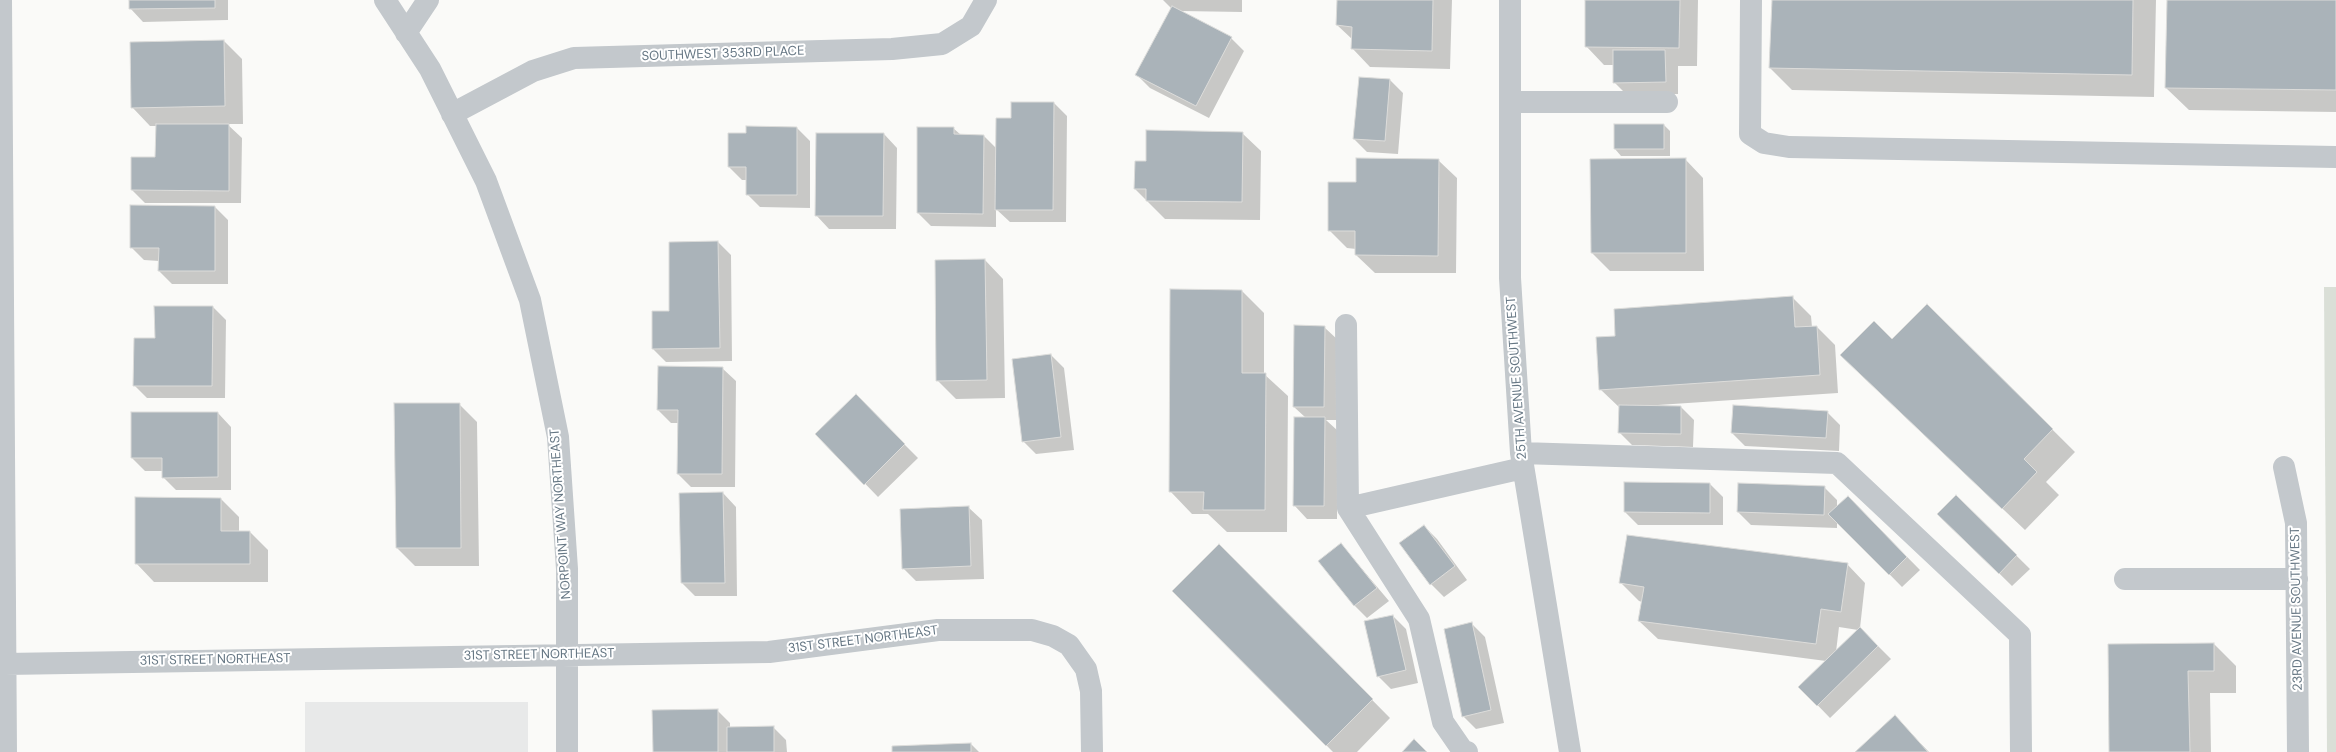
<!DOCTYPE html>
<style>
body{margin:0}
canvas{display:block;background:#fafaf8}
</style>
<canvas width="2336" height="752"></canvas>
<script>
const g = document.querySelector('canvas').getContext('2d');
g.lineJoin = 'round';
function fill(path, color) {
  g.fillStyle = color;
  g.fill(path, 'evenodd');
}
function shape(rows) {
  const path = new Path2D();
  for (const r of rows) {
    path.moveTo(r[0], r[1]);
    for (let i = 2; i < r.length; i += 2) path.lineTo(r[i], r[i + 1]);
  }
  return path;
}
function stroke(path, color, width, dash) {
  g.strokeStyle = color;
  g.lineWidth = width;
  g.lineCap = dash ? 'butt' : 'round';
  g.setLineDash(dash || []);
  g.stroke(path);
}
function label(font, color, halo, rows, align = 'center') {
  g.font = font + ' "DM Sans",sans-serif';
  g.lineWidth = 4;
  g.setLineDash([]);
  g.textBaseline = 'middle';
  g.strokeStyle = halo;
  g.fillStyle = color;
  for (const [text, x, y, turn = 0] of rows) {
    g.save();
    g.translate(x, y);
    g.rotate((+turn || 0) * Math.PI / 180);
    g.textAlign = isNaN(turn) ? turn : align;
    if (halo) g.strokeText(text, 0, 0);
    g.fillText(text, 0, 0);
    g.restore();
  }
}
fill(shape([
 [305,702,528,702,528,752,305,752]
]), '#e8e9e9');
fill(shape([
 [2324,287,2336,287,2336,752,2327,752]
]), '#dadfd7');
fill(shape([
 [130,0,228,0,228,20,143,22,130,8],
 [1163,0,1242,0,1242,12,1180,11,1231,38,1244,51,1209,118,1150,88,1137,75,1171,8],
 [1338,0,1452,0,1450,69,1370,67,1352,48,1353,40,1337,25],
 [1586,0,1698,0,1697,66,1678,66,1678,94,1627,95,1614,82,1614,65,1604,65,1586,46],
 [1773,0,2156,0,2154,97,1792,90,1770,68],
 [2168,0,2336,0,2336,112,2189,110,2166,88],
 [224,41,242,59,243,124,227,124,242,138,241,203,145,203,132,190,156,158,157,126,150,126,132,107],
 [1390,80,1403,93,1398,154,1367,152,1354,139],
 [1054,103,1067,116,1066,222,1010,222,996,209,996,227,931,226,918,213,918,128,953,128,961,135,984,136,997,149,1012,119],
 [1664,125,1670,131,1670,156,1621,156,1615,149],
 [797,128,810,141,810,208,760,207,747,194,747,180,742,180,729,167,747,134],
 [1242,133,1261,151,1260,220,1165,219,1135,189,1147,162],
 [884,134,897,148,896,229,829,229,816,215],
 [1685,159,1703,178,1704,271,1610,271,1592,253],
 [1438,160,1457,178,1456,273,1375,273,1356,255,1356,249,1347,248,1329,230,1357,183],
 [215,207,228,220,228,284,172,284,159,271,159,261,144,260,131,247],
 [718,242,731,255,732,361,666,362,653,349],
 [985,260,1003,279,1005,398,956,399,937,380],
 [1242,291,1264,313,1264,374,1288,396,1287,532,1227,532,1208,514,1192,514,1170,491],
 [1793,298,1811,316,1812,327,1817,327,1835,345,1838,393,1658,405,1681,407,1694,420,1693,447,1632,445,1619,432,1620,408,1600,389,1616,337],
 [1927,305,2075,452,2046,482,2059,495,2025,530,1864,377,1892,341],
 [213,307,226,320,225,398,147,398,134,385,156,339],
 [1324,327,1338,340,1337,420,1326,420,1338,431,1337,519,1307,519,1294,505,1306,418,1294,407],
 [1051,355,1064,368,1074,450,1036,454,1023,441],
 [722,368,736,381,735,487,691,487,678,474,678,423,671,423,658,410],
 [856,396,918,458,878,497,817,434],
 [459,404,477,422,479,566,415,566,397,548],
 [1827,412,1840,425,1839,451,1745,446,1732,433],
 [218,413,231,427,231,490,176,490,163,477,163,471,145,471,132,458],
 [1710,484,1723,497,1723,525,1638,525,1625,512],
 [1824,487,1837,500,1837,507,1848,497,1920,570,1902,587,1837,521,1837,528,1751,525,1738,512],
 [723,493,736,507,737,596,695,596,682,583],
 [1956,496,2030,569,2012,586,1939,514],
 [136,498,221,499,239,517,239,532,250,532,268,550,268,582,154,582,136,563],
 [968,507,982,520,984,579,916,581,903,568],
 [1424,526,1437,539,1467,580,1444,597,1431,584],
 [1341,544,1389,601,1367,618,1354,605],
 [1219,545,1390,718,1357,752,1333,752,1174,591],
 [1847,564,1865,583,1860,628,1891,659,1830,718,1800,687,1826,661,1658,639,1639,621,1642,602,1639,601,1621,583],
 [1839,627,1858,630,1836,652],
 [1393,616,1406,629,1418,683,1391,689,1378,676],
 [1472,624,1485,637,1504,723,1476,729,1463,716],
 [2214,644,2236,666,2236,693,2210,693,2211,752,2110,752],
 [717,710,730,723,730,728,773,727,786,740,787,752,654,752],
 [1895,717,1929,752,1856,752],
 [971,744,979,752,893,752]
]), '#0003');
const building = shape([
 [129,0,215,0,215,8,129,9,129,0],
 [1337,0,1433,0,1432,51,1351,49,1352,27,1336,25,1337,0],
 [1585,0,1680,0,1679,48,1585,47,1585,0],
 [1772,0,2133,0,2132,75,1769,68,1772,0],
 [2167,0,2336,0,2336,90,2165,88,2167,0],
 [1172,6,1232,37,1196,106,1135,75,1172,6],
 [224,40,225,106,131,108,130,42,224,40],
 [1613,50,1665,50,1666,82,1613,83,1613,50],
 [1359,77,1390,79,1385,141,1353,139,1359,77],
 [1011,102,1054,102,1053,210,995,210,996,118,1011,118,1011,102],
 [156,124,229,124,229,191,131,190,131,157,155,157,156,124],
 [1614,124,1664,124,1664,149,1614,149,1614,124],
 [746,126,797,127,797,195,746,195,746,167,728,167,728,133,746,133,746,126],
 [917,127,954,127,954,134,984,135,983,214,917,213,917,127],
 [1146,130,1243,132,1242,202,1146,201,1146,189,1134,189,1135,161,1146,161,1146,130],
 [816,133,884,133,883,216,815,216,816,133],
 [1356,158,1439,159,1438,256,1355,255,1355,231,1328,231,1328,182,1356,182,1356,158],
 [1686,158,1686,253,1591,253,1590,159,1686,158],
 [130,205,215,206,215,271,158,271,159,248,130,248,130,205],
 [718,241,720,348,652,349,652,311,669,311,669,242,718,241],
 [985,259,987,380,936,381,935,260,985,259],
 [1170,289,1242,290,1242,373,1266,373,1265,510,1203,510,1204,492,1169,492,1170,289],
 [1793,296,1795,327,1817,326,1820,375,1599,390,1596,337,1615,336,1614,309,1793,296],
 [1927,304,2053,429,2024,459,2037,472,2002,509,1840,355,1874,321,1892,339,1927,304],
 [154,306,213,306,212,386,133,386,134,338,155,338,154,306],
 [1294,325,1325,326,1324,407,1293,407,1294,325],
 [1051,354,1061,437,1022,442,1012,359,1051,354],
 [658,366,723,367,722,474,677,474,678,410,657,410,658,366],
 [856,394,905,444,864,485,815,434,856,394],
 [394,403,460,403,461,548,396,548,394,403],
 [1619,405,1681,406,1681,434,1618,433,1619,405],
 [1733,405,1828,411,1826,438,1731,433,1733,405],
 [131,412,218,412,218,477,162,478,162,458,131,458,131,412],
 [1294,417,1325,417,1324,506,1293,506,1294,417],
 [1624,482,1710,483,1710,513,1624,512,1624,482],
 [1738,483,1825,486,1824,515,1737,512,1738,483],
 [723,492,725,583,681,583,679,493,723,492],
 [1956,495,2017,555,1999,574,1937,514,1956,495],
 [1848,496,1907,557,1889,575,1828,514,1848,496],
 [135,497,221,498,221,531,250,531,250,564,135,564,135,497],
 [969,506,971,566,902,569,900,509,969,506],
 [1424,525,1455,566,1430,585,1399,543,1424,525],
 [1627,535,1848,563,1841,612,1821,609,1816,644,1638,621,1644,587,1619,583,1627,535],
 [1341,543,1377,588,1354,606,1318,561,1341,543],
 [1219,544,1373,699,1326,746,1172,591,1219,544],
 [1393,615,1406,670,1377,677,1364,621,1393,615],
 [1472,622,1491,710,1462,717,1444,629,1472,622],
 [1860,627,1878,646,1817,706,1798,687,1860,627],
 [2214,643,2214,671,2188,671,2190,752,2109,752,2108,644,2214,643],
 [718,709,718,752,653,752,652,710,718,709],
 [1895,715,1928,752,1855,752,1895,715],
 [774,726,774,752,727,752,727,727,774,726],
 [1414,739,1427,752,1402,752,1414,739],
 [971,743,971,752,892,752,892,746,971,743]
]);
fill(building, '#aab3b9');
stroke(building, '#dcdcda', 1);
stroke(shape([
 [1,0,6,752],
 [385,0,430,69,486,181,530,300,558,437,567,569,567,752],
 [1510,0,1510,278,1521,453,1570,752],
 [1751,0,1750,134,1764,143,1789,147,2336,157],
 [406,33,428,0],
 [1510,102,1667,102],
 [452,114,533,71,574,58,892,49,942,44,971,26,986,0],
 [1346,325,1348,508,1419,619,1443,722,1463,751,1467,752],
 [1521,453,1837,463,2020,635,2021,752],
 [2284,467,2296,523,2298,752],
 [1348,508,1523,468],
 [2125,579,2297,579],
 [5,664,769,652,938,630,1032,630,1053,636,1069,645,1086,669,1091,691,1092,752]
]), '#c3c8cc', 22);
label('13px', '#657683', '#fff', [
 ["SOUTHWEST 353RD PLACE",723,54,-2],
 ["25TH AVENUE SOUTHWEST",1517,378,-94],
 ["NORPOINT WAY NORTHEAST",561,514,-94],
 ["23RD AVENUE SOUTHWEST",2297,609,-91],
 ["31ST STREET NORTHEAST",863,640,-7],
 ["31ST STREET NORTHEAST",539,655,-1],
 ["31ST STREET NORTHEAST",215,660,-1]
]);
</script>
